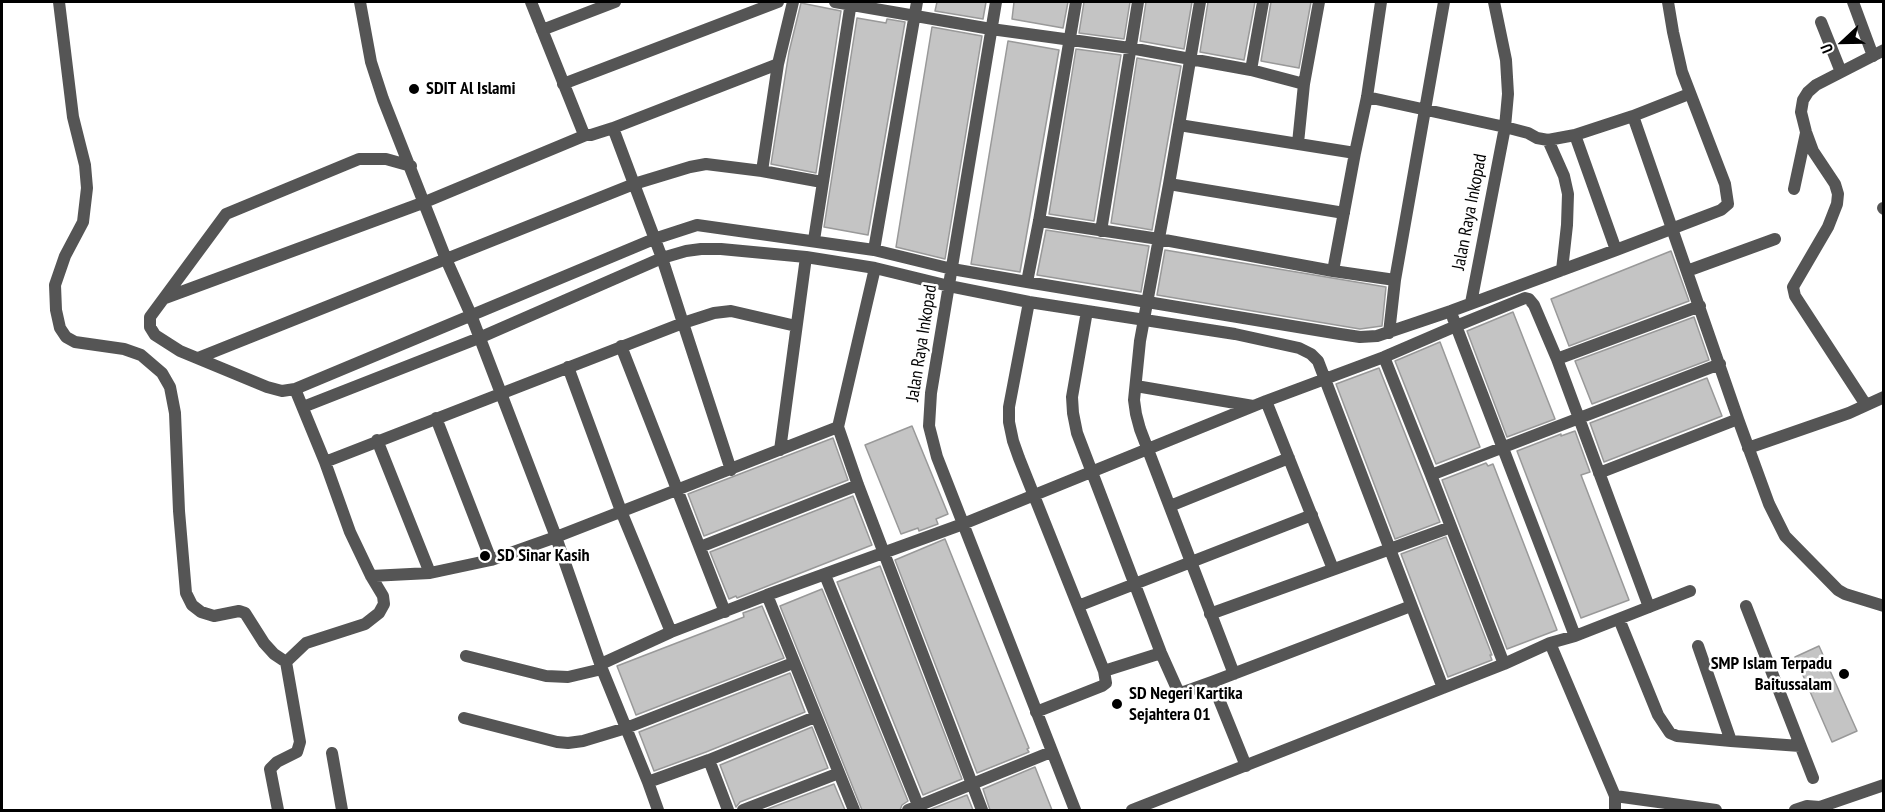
<!DOCTYPE html>
<style>
body{margin:0}
#map{position:relative;width:1885px;height:812px;overflow:hidden;background:#fff;font-family:"PT Sans Narrow",sans-serif}
canvas{display:block}
.frame{position:absolute;inset:0;border:3px solid #000;pointer-events:none}
.north{position:absolute;left:1813px;top:12px;width:60px;height:60px;-webkit-text-stroke:4px #fff;paint-order:stroke;rotate:248deg;font-size:16px;font-weight:700;line-height:24px;text-align:center;color:#000}
.north::after{content:'';display:block;margin:auto;width:21px;height:27px;background:#000;clip-path:polygon(50% 0,100% 100%,50% 72%,0 100%)}
</style>
<div id="map">
<canvas width="1885" height="812"></canvas>
<div class="frame"></div>
<div class="north">U</div>
</div>
<script>
const g = document.querySelector('canvas').getContext('2d');
g.lineJoin = 'round';
function fill(path, color) {
  g.fillStyle = color;
  g.fill(path, 'evenodd');
}
function shape(rows) {
  const path = new Path2D();
  for (const r of rows) {
    path.moveTo(r[0], r[1]);
    for (let i = 2; i < r.length; i += 2) path.lineTo(r[i], r[i + 1]);
  }
  return path;
}
function stroke(path, color, width, dash) {
  g.strokeStyle = color;
  g.lineWidth = width;
  g.lineCap = dash ? 'butt' : 'round';
  g.setLineDash(dash || []);
  g.stroke(path);
}
function label(font, color, halo, rows, align = 'center') {
  g.font = font + ' "PT Sans Narrow",sans-serif';
  g.lineWidth = 5;
  g.setLineDash([]);
  g.textBaseline = 'middle';
  g.strokeStyle = halo;
  g.fillStyle = color;
  for (const [text, x, y, turn = 0] of rows) {
    g.save();
    g.translate(x, y);
    g.rotate((+turn || 0) * Math.PI / 180);
    g.textAlign = isNaN(turn) ? turn : align;
    if (halo) g.strokeText(text, 0, 0);
    g.fillText(text, 0, 0);
    g.restore();
  }
}
const building = shape([
 [937,2,986,2,983,19,935,11,937,2],
 [1014,2,1068,2,1063,28,1012,19,1014,2],
 [1084,2,1130,2,1124,39,1079,33,1084,2],
 [1146,2,1192,2,1184,49,1140,41,1146,2],
 [1208,2,1255,2,1244,60,1200,52,1208,2],
 [1271,2,1311,2,1299,68,1261,61,1271,2],
 [801,3,841,11,816,173,771,164,789,52,801,3],
 [857,18,886,23,887,19,905,22,868,235,824,227,857,18],
 [932,27,982,36,945,259,896,247,932,27],
 [1008,41,1059,50,1020,272,971,264,1008,41],
 [1076,49,1121,55,1094,221,1049,214,1076,49],
 [1137,58,1181,66,1152,230,1111,223,1137,58],
 [1046,230,1149,246,1141,292,1037,275,1046,230],
 [1165,250,1386,287,1382,326,1360,329,1157,295,1165,250],
 [1671,251,1689,301,1569,346,1551,299,1671,251],
 [1513,312,1555,419,1507,437,1467,331,1513,312],
 [1694,317,1709,360,1592,404,1575,361,1694,317],
 [1440,342,1480,447,1436,464,1395,361,1440,342],
 [1379,368,1440,522,1395,539,1336,384,1379,368],
 [1707,378,1722,416,1604,462,1590,423,1707,378],
 [912,426,948,514,936,519,938,524,919,531,918,528,901,534,865,445,912,426],
 [1575,431,1590,472,1581,475,1629,600,1581,618,1517,451,1561,434,1561,436,1575,431],
 [833,438,848,480,704,536,688,494,833,438],
 [1486,463,1488,466,1493,464,1557,630,1507,649,1442,480,1486,463],
 [853,496,872,545,737,598,736,596,729,599,710,552,853,496],
 [1446,537,1492,655,1490,655,1492,660,1448,677,1401,554,1446,537],
 [945,539,1029,748,1027,749,1029,752,977,773,895,560,945,539],
 [880,566,962,779,923,795,837,582,880,566],
 [822,589,908,801,902,805,900,810,862,810,780,606,822,589],
 [762,606,784,658,636,715,617,666,744,617,743,613,762,606],
 [1819,646,1857,731,1832,742,1795,657,1819,646],
 [790,673,805,712,706,752,654,771,639,732,790,673],
 [812,727,828,768,740,802,736,807,720,765,812,727],
 [1035,767,1052,810,990,810,983,789,1035,767],
 [834,784,845,810,765,810,834,784],
 [967,795,973,810,929,810,967,795]
]);
fill(building, '#c4c4c4');
stroke(building, '#999', 1.5);
stroke(shape([
 [59,2,73,117,85,165,87,188,83,222,65,256,55,285,56,310,60,328,66,337,75,342,124,349,141,355,162,373,170,387,175,413,179,511,186,593,192,605,201,612,214,616,239,611,245,613,264,643,274,654,286,662],
 [360,2,371,62,383,99,446,259,471,315,556,537,491,560,430,573,371,576],
 [793,2,778,64,762,171,706,164,690,167,634,184,662,258,683,323,714,313,731,311,796,326],
 [835,2,991,29,1130,48,1251,70,1304,84],
 [996,2,931,393,929,426,937,457,1075,810],
 [1200,2,1169,184,1140,341,1134,400,1136,414,1140,429,1234,674],
 [1853,2,1873,56],
 [1821,22,1841,72],
 [542,30,615,2],
 [1251,70,1263,2],
 [563,84,778,2],
 [1367,97,1505,127,1528,133,1537,138,1548,140,1575,135,1633,116,1689,94],
 [1179,125,1355,153,1367,97,1381,2],
 [613,128,778,64],
 [1575,135,1616,250],
 [1548,140,1564,176,1568,194,1567,225,1562,270],
 [1298,143,1304,84,1319,2],
 [411,166,386,159,359,159,226,214,150,317,150,327,155,335,180,351,267,387,282,391,295,389,654,239,697,225,874,250,952,269,1027,282,1340,334,1360,337,1377,336,1451,311,1616,250,1721,210,1728,204,1725,184,1682,72,1673,32,1668,2],
 [762,171,822,182],
 [1169,184,1344,213],
 [1794,189,1806,133],
 [1883,208,1884,209],
 [1039,221,1159,239,1333,271,1395,280],
 [1101,231,1138,2],
 [814,240,851,2],
 [874,250,917,2],
 [1333,271,1355,153],
 [1687,271,1775,239],
 [1027,282,1039,221,1076,2],
 [165,298,425,202,586,135],
 [1029,302,1009,407,1009,422,1013,441,1019,458,1078,606],
 [1471,303,1505,127,1508,94,1506,60,1494,2],
 [1087,311,1072,397,1073,413,1077,433,1161,653,1178,691,1184,692,1212,682,1411,606],
 [1453,318,1575,636],
 [1389,333,1395,280,1444,2],
 [621,346,725,612],
 [1384,357,1431,475],
 [198,358,634,184,613,128,591,135,586,135,583,132,531,2],
 [1557,359,1700,306],
 [568,367,621,511,671,632],
 [1136,386,1253,406],
 [295,389,325,462],
 [1266,401,1333,569],
 [1866,405,1795,296,1793,287,1828,227,1837,204,1838,194,1835,184,1813,151,1806,132,1801,112,1803,100,1808,92,1816,85,1884,50],
 [303,407,479,338,662,258,686,251,701,249,721,249,806,257,875,268,949,286,1029,302,1235,334,1299,348,1311,354,1318,361,1443,688],
 [436,418,491,560],
 [1738,419,1769,504,1785,536,1838,590,1845,594,1884,606],
 [838,427,875,268],
 [377,440,430,573],
 [1748,448,1849,413,1884,397],
 [780,450,806,257],
 [1599,473,1738,419,1633,116],
 [1170,506,1289,458],
 [700,547,858,485],
 [825,575,920,810],
 [767,595,963,524,1266,401,1384,357,1456,326,1525,298,1529,299,1534,305,1557,359,1649,607],
 [1746,606,1813,778],
 [1210,614,1451,527],
 [1619,619,1658,715,1670,733,1677,736,1731,741,1800,746],
 [1550,643,1615,796,1615,810],
 [1698,646,1731,741],
 [466,656,546,676,568,677,602,669],
 [601,664,671,632,767,595,854,810],
 [1504,664,1431,475,1720,364],
 [1104,671,1161,653],
 [1212,682,1246,766],
 [1036,712,1102,686,1106,683,1104,671,1078,606,1312,515],
 [464,718,557,742,568,743,583,741,626,728,793,663],
 [332,753,342,810],
 [709,760,728,810],
 [648,782,709,760,815,717],
 [1615,796,1716,810],
 [278,810,270,769,277,762,297,752,300,742,286,662,306,643,365,624,379,613,384,604,383,596,371,576,350,532,325,462,683,323,731,470],
 [658,810,648,782,602,669,556,537,838,427,858,485,982,810],
 [743,810,839,773],
 [908,810,1051,752],
 [1132,810,1504,664,1550,643,1575,636,1690,591],
 [1795,810,1807,806,1820,807,1884,785]
]), '#555', 12);
for (const [x, y, r, color] of [
 [414,89,6,"#000"],
 [485,556,6,"#000"],
 [1844,674,6,"#000"],
 [1117,704,6,"#000"]
]) {
  const dot = new Path2D();
  dot.arc(x, y, r, 0, 2 * Math.PI);
  g.fillStyle = color;
  g.fill(dot);
  stroke(dot, '#fff', 2);
}
label('bold 18px', '#000', '#fff', [
 ["SDIT Al Islami",426,89],
 ["SD Sinar Kasih",497,556],
 ["SMP Islam Terpadu",1832,664,"right"],
 ["Baitussalam",1832,685,"right"],
 ["SD Negeri Kartika",1129,694],
 ["Sejahtera 01",1129,715]
], 'left');
label('18px', '#000', '#fff', [
 ["Jalan Raya Inkopad",1470,212,-79],
 ["Jalan Raya Inkopad",922,343,-81]
]);
</script>
